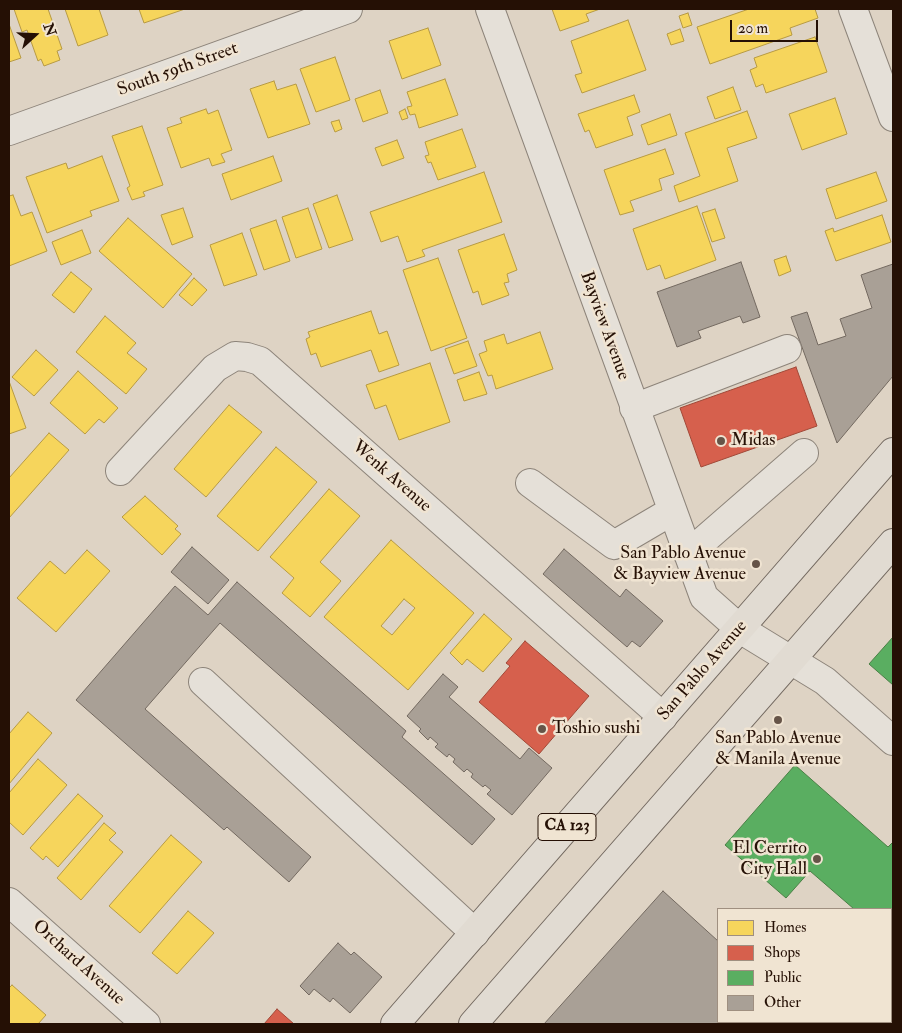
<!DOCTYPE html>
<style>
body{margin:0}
#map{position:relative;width:902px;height:1033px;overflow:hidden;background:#ded3c4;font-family:"IM FELL Double Pica",serif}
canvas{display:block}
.frame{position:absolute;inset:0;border:10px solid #251005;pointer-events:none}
.legend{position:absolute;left:717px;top:908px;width:175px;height:115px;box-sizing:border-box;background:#f0e4d2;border:1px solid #9f8f80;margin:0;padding:6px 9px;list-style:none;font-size:15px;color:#251005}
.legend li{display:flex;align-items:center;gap:10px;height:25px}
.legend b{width:25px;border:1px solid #9f8f80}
.north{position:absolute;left:10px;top:10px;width:50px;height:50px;-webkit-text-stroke:4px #f0e4d2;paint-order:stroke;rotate:70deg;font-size:14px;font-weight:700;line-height:20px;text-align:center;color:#251005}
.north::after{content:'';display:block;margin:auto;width:18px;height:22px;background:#251005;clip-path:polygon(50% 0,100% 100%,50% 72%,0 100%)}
.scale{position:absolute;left:730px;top:20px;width:88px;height:22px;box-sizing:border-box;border:2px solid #251005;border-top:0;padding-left:6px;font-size:15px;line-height:18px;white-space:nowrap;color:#251005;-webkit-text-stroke:4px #f0e4d2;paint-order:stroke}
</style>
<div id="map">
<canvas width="902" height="1033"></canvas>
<div class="frame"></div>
<ul class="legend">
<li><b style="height:14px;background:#f6d55c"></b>Homes</li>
<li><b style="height:14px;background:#d6604d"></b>Shops</li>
<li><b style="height:14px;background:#5aae61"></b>Public</li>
<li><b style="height:14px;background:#a9a096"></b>Other</li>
</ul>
<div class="north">N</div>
<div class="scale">20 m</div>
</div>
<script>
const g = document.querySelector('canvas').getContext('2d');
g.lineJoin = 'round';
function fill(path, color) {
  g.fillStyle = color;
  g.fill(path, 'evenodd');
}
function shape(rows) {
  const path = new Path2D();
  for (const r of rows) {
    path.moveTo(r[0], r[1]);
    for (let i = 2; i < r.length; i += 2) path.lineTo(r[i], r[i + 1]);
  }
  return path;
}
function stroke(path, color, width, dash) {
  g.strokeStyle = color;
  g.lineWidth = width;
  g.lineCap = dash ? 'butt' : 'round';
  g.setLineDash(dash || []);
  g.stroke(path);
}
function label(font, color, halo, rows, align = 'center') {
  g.font = font + ' "IM FELL Double Pica",serif';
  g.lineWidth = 5;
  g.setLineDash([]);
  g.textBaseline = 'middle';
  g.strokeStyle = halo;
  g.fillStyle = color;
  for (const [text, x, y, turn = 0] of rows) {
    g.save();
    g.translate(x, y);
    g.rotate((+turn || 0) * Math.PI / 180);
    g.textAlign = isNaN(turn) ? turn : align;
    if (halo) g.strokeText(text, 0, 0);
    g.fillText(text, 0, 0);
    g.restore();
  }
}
const homes = shape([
 [14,9,48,9,62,49,57,51,60,60,44,66,41,59,38,61,27,30,22,32,14,9],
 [65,9,99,9,108,35,78,46,65,9],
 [139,9,185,9,144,23,139,9],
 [552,9,600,9,586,14,589,21,560,31,552,9],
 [749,9,815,9,818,18,790,28,792,35,710,64,697,27,749,9],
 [688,13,692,25,683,28,679,16,688,13],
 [628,20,646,70,582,93,575,75,582,73,571,41,628,20],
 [9,24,21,58,9,62,9,24],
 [428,28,441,65,402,79,389,41,428,28],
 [680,29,684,41,671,45,667,34,680,29],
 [815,37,827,72,766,93,763,84,756,87,750,70,757,67,754,58,815,37],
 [335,57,350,100,316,112,300,69,335,57],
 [445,79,458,115,419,128,415,114,410,115,407,107,412,106,407,92,445,79],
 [274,81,277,90,296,84,310,124,268,138,250,89,274,81],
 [733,87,741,110,715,119,707,97,733,87],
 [380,90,388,113,363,122,355,99,380,90],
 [634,95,640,112,627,117,633,135,596,148,589,130,585,132,578,114,634,95],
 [835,98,847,134,802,150,789,114,835,98],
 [206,109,208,114,218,110,232,150,221,154,225,162,212,166,209,158,181,168,167,128,182,123,180,118,206,109],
 [405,109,408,118,402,120,399,112,405,109],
 [747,111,757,138,727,148,738,181,679,202,674,186,700,176,685,133,747,111],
 [670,114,677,135,648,145,641,125,670,114],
 [339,120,342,129,335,132,331,122,339,120],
 [142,126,163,185,143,192,145,196,132,200,127,188,130,186,112,136,142,126],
 [462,129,476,167,438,180,431,162,428,163,425,156,429,155,425,142,462,129],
 [397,140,404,158,382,166,375,148,397,140],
 [665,149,674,174,659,179,662,190,630,201,634,211,620,215,604,170,665,149],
 [102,156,119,201,90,211,92,216,47,233,26,177,66,163,68,169,102,156],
 [273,156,282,181,231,200,222,174,273,156],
 [484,172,502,222,422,250,425,256,407,262,398,236,381,242,370,212,484,172],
 [876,172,887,201,836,219,826,189,876,172],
 [13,195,21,216,32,212,47,251,9,266,9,196,13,195],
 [337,195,353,240,329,248,313,204,337,195],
 [697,206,716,260,665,279,660,265,647,270,633,229,697,206],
 [183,208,193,237,172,245,161,215,183,208],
 [308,208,322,249,296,258,282,217,308,208],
 [715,209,725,238,712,242,702,213,715,209],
 [882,215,891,242,836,261,825,231,833,228,834,232,882,215],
 [128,218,192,274,163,308,99,251,128,218],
 [276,220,290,261,264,270,250,229,276,220],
 [82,230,91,253,61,265,52,242,82,230],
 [242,233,257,275,224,286,210,245,242,233],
 [504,234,517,270,507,274,509,282,504,283,509,295,482,305,478,291,473,293,458,250,504,234],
 [786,256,791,271,779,276,774,260,786,256],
 [438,258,467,338,431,351,403,270,438,258],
 [71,272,92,289,74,313,52,295,71,272],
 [194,278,207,290,192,306,179,295,194,278],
 [371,311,379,334,387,331,399,365,379,372,371,350,321,367,316,353,311,355,306,339,310,337,308,332,371,311],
 [105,316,136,343,127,353,147,369,126,394,76,352,105,316],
 [540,332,553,369,496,389,492,375,488,376,479,354,487,351,484,341,504,334,507,344,540,332],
 [468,341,477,366,454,374,445,349,468,341],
 [36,350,58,370,34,396,12,377,36,350],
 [430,363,450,422,399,440,386,405,375,409,366,385,430,363],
 [78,371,118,408,104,423,99,419,85,434,50,403,78,371],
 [479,372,487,394,464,401,457,380,479,372],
 [9,381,26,428,9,434,9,381],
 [229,405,262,432,206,497,174,469,229,405],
 [49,433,69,450,9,518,9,478,49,433],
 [276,447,317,482,258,551,217,516,276,447],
 [329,489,360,516,320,562,341,581,310,617,282,593,294,578,270,557,329,489],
 [145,496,178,526,175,529,181,534,162,555,122,517,145,496],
 [391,540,474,613,408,690,324,617,391,540],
 [404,599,415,608,392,635,381,626,404,599],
 [87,550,110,571,56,632,17,598,50,561,65,574,87,550],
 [484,614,512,639,483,672,467,659,462,665,450,653,484,614],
 [28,712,52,733,9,784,9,734,28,712],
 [38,759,67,785,23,835,9,822,9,793,38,759],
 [78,794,103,816,58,867,46,856,43,860,30,848,78,794],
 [104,823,116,833,109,840,123,852,81,900,57,878,104,823],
 [171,835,202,862,140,933,109,906,171,835],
 [188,911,214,933,177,974,152,953,188,911],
 [12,985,46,1015,38,1024,9,1024,9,988,12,985]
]);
fill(homes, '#f6d55c');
stroke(homes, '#b79a42', 1);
const shops = shape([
 [796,367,817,426,701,467,680,408,796,367],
 [525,641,589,696,539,754,479,702,510,666,506,663,525,641],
 [277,1009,294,1024,264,1024,277,1009]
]);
fill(shops, '#d6604d');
stroke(shops, '#a14837', 1);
const public = shape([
 [893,637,893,685,869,664,893,637],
 [795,765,888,847,893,842,893,944,891,942,891,909,854,909,810,871,786,898,725,845,795,765]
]);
fill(public, '#5aae61');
stroke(public, '#4a7f45', 1);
const building = shape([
 [741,262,760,317,743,323,740,316,698,331,701,338,677,347,657,292,741,262],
 [893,264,893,376,837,443,791,317,807,312,818,345,846,336,840,319,872,308,861,275,893,264],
 [192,547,229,580,208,604,171,572,192,547],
 [564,549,620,597,626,589,663,621,640,647,632,641,627,647,543,574,564,549],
 [237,582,406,731,402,737,495,819,472,845,220,623,145,709,311,857,289,882,227,827,224,830,76,700,175,586,208,615,237,582],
 [443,674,458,687,449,697,520,759,529,748,552,768,512,815,487,794,491,790,485,785,483,787,471,777,473,774,467,769,464,772,453,762,455,759,449,754,447,757,435,747,438,744,430,737,428,740,419,731,421,729,407,716,443,674],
 [663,891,718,941,718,1022,813,1022,816,1024,544,1024,663,891],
 [338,943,351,955,354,952,382,977,350,1013,333,998,330,1002,314,989,309,995,300,986,338,943],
 [860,1022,882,1022,885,1024,858,1024,860,1022]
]);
fill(building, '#a9a096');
stroke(building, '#736960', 1);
const minor = shape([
 [490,9,704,597,740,629,825,681,893,741],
 [853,9,893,117],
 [9,131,348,9],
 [634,408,787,349],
 [120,471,215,368,235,356,247,357,260,361,663,717],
 [530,483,614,545,672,511],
 [688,554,804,453],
 [203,682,475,933],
 [9,902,146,1024]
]);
const major = shape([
 [395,1024,893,452],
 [473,1024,893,543]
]);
stroke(minor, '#8d847a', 30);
stroke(major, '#736960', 30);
stroke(minor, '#e5e0d8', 28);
stroke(major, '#e1dbd2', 28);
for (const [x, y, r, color] of [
 [721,441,5,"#665448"],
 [756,564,5,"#665448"],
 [778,720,5,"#665448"],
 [542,729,5,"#665448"],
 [817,859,5,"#665448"]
]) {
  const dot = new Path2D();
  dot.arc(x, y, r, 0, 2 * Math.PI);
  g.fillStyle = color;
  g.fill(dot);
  stroke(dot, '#f0e4d2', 2);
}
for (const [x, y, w] of [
 [567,827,58]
]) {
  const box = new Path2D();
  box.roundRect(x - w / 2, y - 13.5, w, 27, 4);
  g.fillStyle = '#f0e4d2';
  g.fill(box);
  stroke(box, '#251005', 1);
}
label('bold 16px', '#251005', null, [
 ["CA 123",567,827]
]);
label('18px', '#251005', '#f0e4d2', [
 ["South 59th Street",178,70,-20],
 ["Bayview Avenue",604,326,70],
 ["Wenk Avenue",391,477,41],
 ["San Pablo Avenue",703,671,-49],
 ["Orchard Avenue",78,963,42]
]);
label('18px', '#251005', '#f0e4d2', [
 ["Midas",731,441],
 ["San Pablo Avenue",746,554,"right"],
 ["& Bayview Avenue",746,575,"right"],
 ["Toshio sushi",552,729],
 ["San Pablo Avenue",778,739,"center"],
 ["& Manila Avenue",778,760,"center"],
 ["El Cerrito",807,849,"right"],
 ["City Hall",807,870,"right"]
], 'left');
</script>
